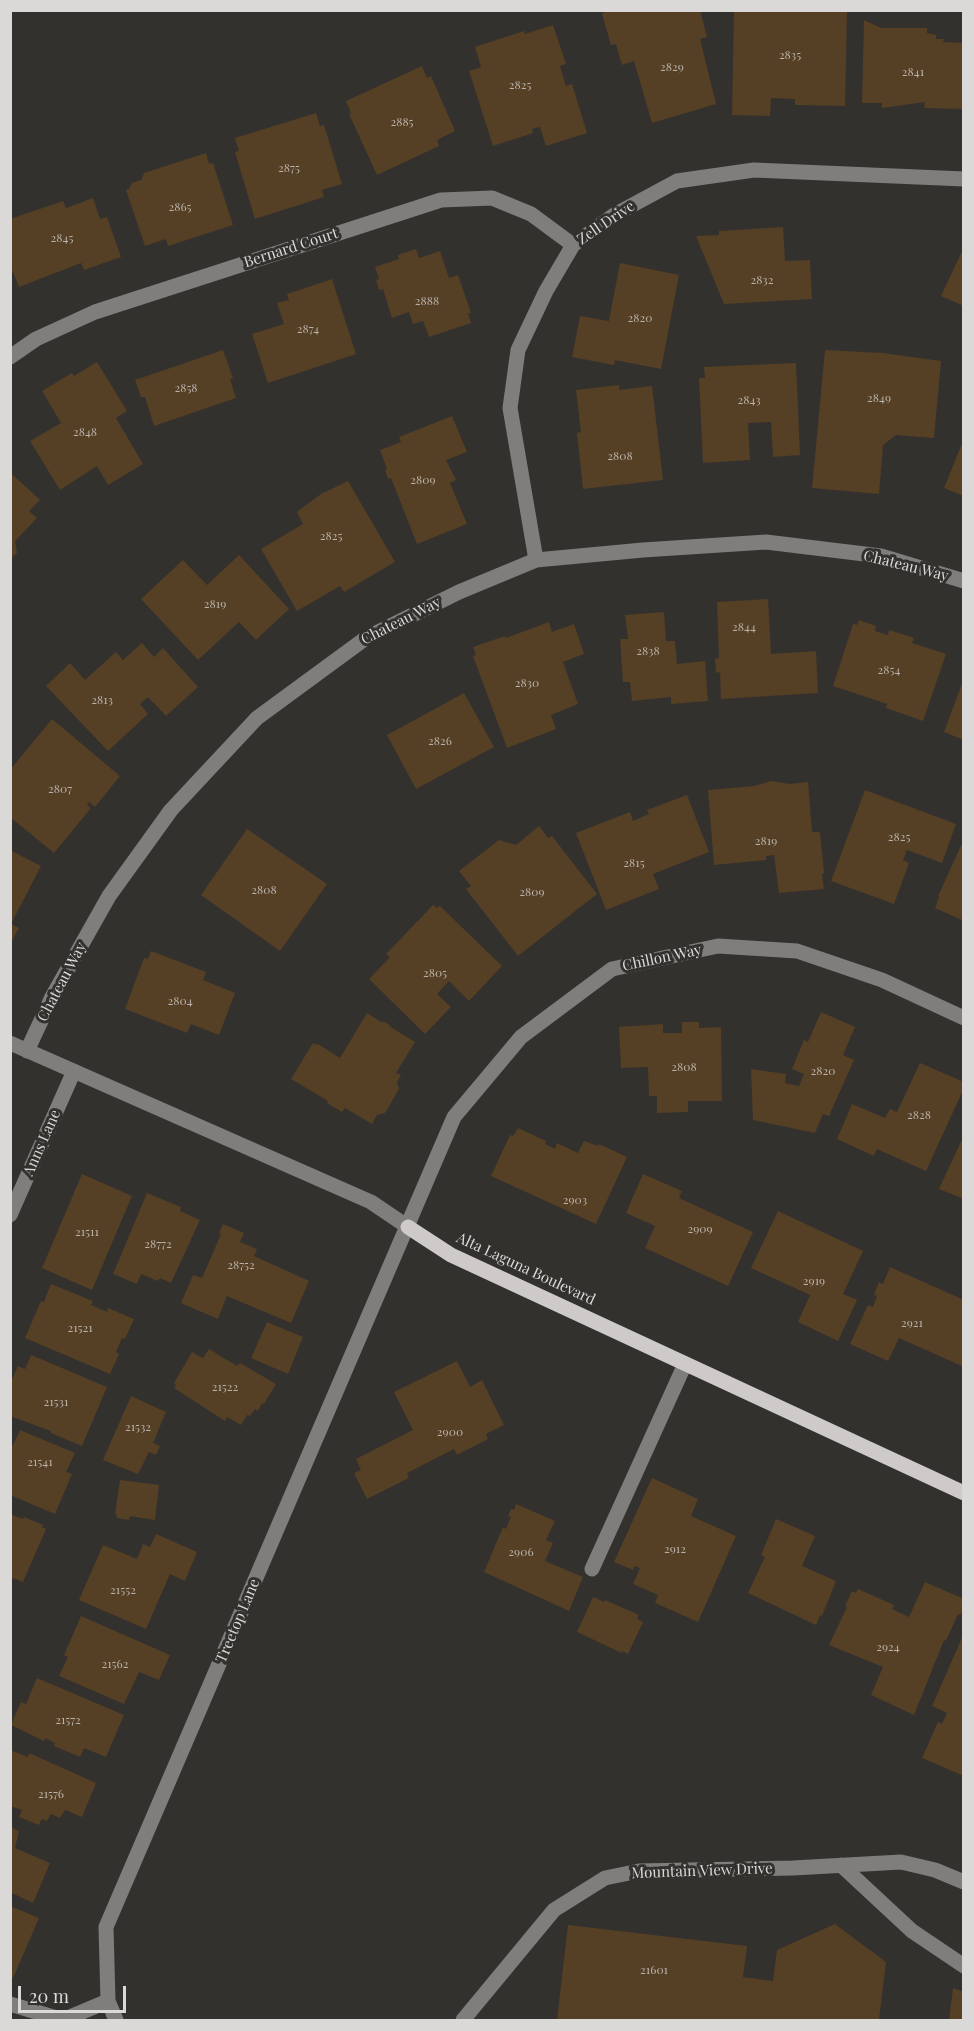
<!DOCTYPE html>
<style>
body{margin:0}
#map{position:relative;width:974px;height:2031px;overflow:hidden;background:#33312e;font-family:"Playfair Display",serif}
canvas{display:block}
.frame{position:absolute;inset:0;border:12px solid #dad9d7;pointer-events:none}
.scale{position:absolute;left:18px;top:1986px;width:108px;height:27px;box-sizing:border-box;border:3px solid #dad9d7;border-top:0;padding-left:8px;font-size:18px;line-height:21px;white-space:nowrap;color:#dad9d7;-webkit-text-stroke:4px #33312e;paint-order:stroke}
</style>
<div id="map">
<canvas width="974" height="2031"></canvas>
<div class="frame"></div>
<div class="scale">20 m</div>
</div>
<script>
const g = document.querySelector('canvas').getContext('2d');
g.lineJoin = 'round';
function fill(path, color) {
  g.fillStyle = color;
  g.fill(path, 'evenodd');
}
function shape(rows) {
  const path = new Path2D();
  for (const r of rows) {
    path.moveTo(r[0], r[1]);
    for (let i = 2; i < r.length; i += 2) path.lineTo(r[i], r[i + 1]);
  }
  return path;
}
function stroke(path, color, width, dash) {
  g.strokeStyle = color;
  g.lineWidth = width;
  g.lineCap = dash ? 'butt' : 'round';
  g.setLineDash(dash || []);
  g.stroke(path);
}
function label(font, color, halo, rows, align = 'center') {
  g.font = font + ' "Playfair Display",serif';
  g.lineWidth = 6;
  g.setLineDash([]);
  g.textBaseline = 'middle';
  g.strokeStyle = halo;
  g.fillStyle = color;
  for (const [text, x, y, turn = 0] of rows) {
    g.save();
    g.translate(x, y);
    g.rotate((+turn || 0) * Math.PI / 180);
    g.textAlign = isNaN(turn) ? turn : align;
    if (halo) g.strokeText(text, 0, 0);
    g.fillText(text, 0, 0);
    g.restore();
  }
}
fill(shape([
 [607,10,700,10,707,37,700,39,716,104,652,123,634,61,622,65,616,44,611,45,602,14],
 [734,10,847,12,845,106,795,105,795,99,771,98,770,116,732,115],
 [864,20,881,28,927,28,927,33,936,35,936,39,944,39,943,42,963,43,962,109,924,108,925,102,882,108,882,103,862,103],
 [553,25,566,64,560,66,566,86,572,84,587,133,546,146,540,127,532,129,533,133,493,146,469,71,481,67,475,47,524,31,525,34],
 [422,66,427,78,431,76,455,131,437,140,439,146,377,175,349,114,351,113,346,101],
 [316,113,320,126,324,125,342,184,322,190,324,197,255,219,235,152,239,151,235,138],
 [206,153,209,164,213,163,233,225,168,246,166,239,145,246,126,190,129,189,132,183,141,180,144,173],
 [93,198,100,219,107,217,121,257,84,270,81,263,19,287,10,265,10,219,63,201,66,208],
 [783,227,785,261,810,260,812,299,724,304,696,236,719,235,719,231],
 [964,247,964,306,941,296],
 [416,249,419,258,440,251,449,278,458,275,471,313,468,313,471,323,429,337,423,321,413,324,409,312,392,318,383,289,379,290,376,280,379,279,375,267,399,259,398,255],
 [620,263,679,275,661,369,615,360,614,365,572,357,580,316,609,321],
 [332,279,356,354,268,383,252,334,284,324,277,303,289,300,287,294],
 [223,350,233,378,230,379,236,398,154,426,145,397,141,397,135,380],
 [825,350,883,353,941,361,934,438,896,435,883,445,879,494,812,488],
 [97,362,127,411,116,418,143,464,108,485,97,466,60,490,30,441,61,423,42,391,72,373,74,376],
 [796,363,800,455,773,457,771,422,748,423,750,460,703,463,699,378,705,378,704,367],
 [619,385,619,390,652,386,663,480,583,489,577,433,581,432,576,390],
 [452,416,467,452,446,460,456,480,450,483,467,524,417,544,391,478,388,479,385,470,387,469,380,450,401,442,399,437],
 [963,441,964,441,964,496,944,488],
 [13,475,40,500,29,511,37,518,15,541,17,553,10,559,10,478],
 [348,481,395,562,344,592,340,586,297,611,261,549,303,524,297,512,321,494],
 [239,555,289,609,256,640,239,622,198,660,141,599,183,560,207,585],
 [768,599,771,654,816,651,818,693,721,699,720,672,716,673,715,659,719,658,717,602],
 [664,612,666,641,675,641,677,664,705,661,708,701,671,704,671,697,632,701,630,682,623,682,620,639,628,639,625,615],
 [859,620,876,626,875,631,888,635,889,630,914,638,912,643,946,654,923,721,886,708,887,704,833,686,853,624,857,625],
 [549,622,552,632,574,624,584,654,563,662,578,704,551,715,556,729,507,748,473,656,476,655,473,647,505,636,506,638],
 [142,643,154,657,163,648,198,687,166,716,148,697,140,704,148,714,108,751,46,686,70,663,85,680,116,652,123,660],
 [964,678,964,740,944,732],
 [464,693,494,747,416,789,387,735],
 [52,719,120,776,95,807,89,802,87,805,91,808,54,853,10,817,10,770],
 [772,781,789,784,808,782,812,832,820,832,824,873,822,874,824,889,779,893,774,855,766,856,766,860,714,865,708,790,754,786],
 [865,790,956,824,942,863,907,850,903,860,909,863,894,904,831,881],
 [687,795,709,852,653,874,659,889,606,910,576,833,630,812,633,821,649,814,647,810],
 [539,826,548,838,552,836,597,894,518,956,466,889,471,886,459,871,499,840,516,845],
 [247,829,327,884,280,951,201,895],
 [964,839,964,921,935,908,939,897,938,896],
 [10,850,41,866,11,924,19,928,10,944],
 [433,905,437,908,440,906,502,966,469,1001,449,981,437,994,451,1007,425,1034,369,979,390,957,386,954],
 [151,951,206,972,203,980,235,993,219,1035,191,1024,187,1033,125,1009,144,958,148,959],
 [821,1012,855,1027,843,1055,854,1060,829,1116,823,1114,815,1133,753,1120,751,1069,786,1074,785,1083,799,1086,804,1074,792,1069,804,1040,808,1042],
 [367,1013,383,1023,383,1021,390,1025,389,1026,415,1042,396,1073,401,1075,397,1082,399,1089,385,1113,377,1115,372,1124,345,1108,342,1112,327,1103,328,1101,291,1079,313,1043,317,1045,318,1044,340,1058],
 [682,1022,699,1022,699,1028,721,1027,722,1101,688,1101,688,1112,657,1113,657,1096,649,1096,648,1067,621,1068,619,1027,663,1024,663,1033,682,1033],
 [920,1063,964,1082,964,1088,926,1171,877,1149,874,1156,837,1139,852,1104,885,1118,890,1109,897,1112],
 [518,1128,546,1141,545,1144,555,1149,557,1143,578,1153,584,1141,598,1146,599,1144,627,1157,596,1224,491,1176,510,1135,513,1136],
 [964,1135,964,1199,939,1189],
 [82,1174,132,1196,92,1290,42,1268],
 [643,1174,682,1191,679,1198,753,1232,728,1286,645,1248,655,1226,626,1213],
 [147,1193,181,1207,180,1211,200,1220,171,1283,160,1278,158,1281,141,1274,137,1284,113,1274],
 [778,1211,863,1251,843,1294,857,1300,838,1341,798,1322,810,1295,751,1268],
 [223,1224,244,1233,240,1242,257,1249,254,1256,309,1281,291,1323,227,1296,218,1319,181,1303,193,1275,202,1278,221,1234,219,1233],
 [890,1267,964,1300,964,1367,899,1338,888,1361,850,1344,868,1305,873,1307,877,1296,874,1295,879,1282,883,1284],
 [51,1284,93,1301,91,1305,107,1312,108,1308,134,1319,125,1339,122,1338,116,1352,119,1354,110,1374,25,1338,41,1301,44,1302],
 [267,1322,303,1337,288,1374,251,1358],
 [209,1349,237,1366,240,1363,276,1384,264,1404,262,1403,258,1411,255,1409,250,1416,247,1415,241,1425,227,1417,225,1421,174,1388,176,1385,174,1383,192,1352,203,1358],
 [31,1355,107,1387,82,1446,51,1433,51,1431,10,1416,10,1384,18,1366,25,1369],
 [457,1361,470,1387,482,1380,504,1425,486,1434,488,1439,457,1455,454,1449,407,1473,409,1478,367,1499,354,1473,361,1470,356,1459,413,1430,394,1392],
 [131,1396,166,1412,153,1443,160,1446,156,1455,149,1452,138,1474,103,1460],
 [20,1430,75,1453,66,1472,72,1474,55,1514,10,1495,10,1451],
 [652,1478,698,1499,691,1516,736,1536,698,1622,655,1603,658,1595,633,1584,640,1568,635,1566,633,1570,614,1562],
 [120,1480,159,1485,155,1520,130,1516,129,1520,117,1518,117,1515,115,1514],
 [516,1504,555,1521,546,1540,553,1543,545,1561,583,1577,569,1611,484,1572,503,1527,506,1529,511,1517,508,1516,511,1509,514,1510],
 [10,1514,23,1519,24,1517,43,1525,42,1527,46,1529,23,1582,10,1577],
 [776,1519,815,1536,802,1566,836,1581,822,1616,820,1615,816,1625,748,1593,765,1557,761,1555],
 [156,1534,197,1552,185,1581,170,1574,146,1629,79,1600,103,1545,137,1559,143,1544,150,1547],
 [925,1582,964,1599,964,1607,960,1615,958,1614,946,1641,944,1640,914,1715,871,1695,883,1667,829,1645,847,1607,845,1606,852,1591,856,1593,858,1589,894,1605,892,1609,909,1617],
 [593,1597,604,1602,605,1600,639,1615,637,1619,643,1622,628,1654,623,1651,622,1653,577,1632],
 [81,1616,170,1655,159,1680,139,1672,124,1704,59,1676,68,1657,64,1655],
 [964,1633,964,1776,922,1758,938,1722,942,1724,947,1713,932,1706],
 [37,1678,124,1715,106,1757,84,1748,80,1757,54,1746,55,1743,45,1738,44,1741,11,1725,21,1702,26,1704],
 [10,1750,28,1757,29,1753,96,1783,82,1817,65,1810,60,1818,51,1814,47,1821,42,1819,39,1825,19,1817,22,1810,10,1806],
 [10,1827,19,1831,15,1848,50,1863,33,1903,10,1892],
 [10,1906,39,1918,13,1978,10,1977],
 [835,1924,886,1962,879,2020,557,2020,568,1925,747,1946,743,1977,773,1981,777,1950],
 [953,1988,964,1992,964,2020,949,2020]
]), '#553f25');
stroke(shape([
 [10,357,36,339,95,312,441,200,492,198,531,214,573,245],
 [536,560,510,408,518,350,546,291,573,245,614,215,677,181,754,170,964,179],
 [10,1043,371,1202,408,1227],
 [27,1051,52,997,109,896,171,810,257,718,366,638,459,592,536,560,643,550,766,542,881,556,964,581],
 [10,1215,74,1071],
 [592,1569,685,1364],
 [841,1865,912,1931,964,1966],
 [10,2004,63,2020,108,2001],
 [116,2020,108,2001,106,1927,454,1117,521,1037,612,969,718,946,797,951,882,980,964,1018],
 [463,2020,554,1910,605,1878,639,1871,793,1868,901,1862,935,1870,964,1882]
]), '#807e7d', 15);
stroke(shape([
 [408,1227,451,1255,964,1493]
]), '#cfcaca', 15);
label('12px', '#b9b2aa', null, [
 ["2835",790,55],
 ["2829",672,67],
 ["2841",913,72],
 ["2825",520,85],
 ["2885",402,122],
 ["2875",289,168],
 ["2865",180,207],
 ["2845",62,238],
 ["2832",762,280],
 ["2888",427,301],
 ["2820",640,318],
 ["2874",308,329],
 ["2858",186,388],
 ["2849",879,398],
 ["2843",749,400],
 ["2848",85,432],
 ["2808",620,456],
 ["2809",423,480],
 ["2825",331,536],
 ["2819",215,604],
 ["2844",744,627],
 ["2838",648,651],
 ["2854",889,670],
 ["2830",527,683],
 ["2813",102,700],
 ["2826",440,741],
 ["2807",60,789],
 ["2825",899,837],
 ["2819",766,841],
 ["2815",634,863],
 ["2808",264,890],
 ["2809",532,892],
 ["2805",435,973],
 ["2804",180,1001],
 ["2808",684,1067],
 ["2820",823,1071],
 ["2828",919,1115],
 ["2903",575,1200],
 ["2909",700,1229],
 ["21511",87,1232],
 ["28772",158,1244],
 ["28752",241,1265],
 ["2919",814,1281],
 ["2921",912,1323],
 ["21521",80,1328],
 ["21522",225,1387],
 ["21531",56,1402],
 ["21532",138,1427],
 ["2900",450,1432],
 ["21541",40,1462],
 ["2912",675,1549],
 ["2906",521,1552],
 ["21552",123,1590],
 ["2924",888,1647],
 ["21562",115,1664],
 ["21572",68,1720],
 ["21576",51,1794],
 ["21601",654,1970]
]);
label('15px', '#dad9d7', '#33312e', [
 ["Zell Drive",606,223,-34],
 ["Bernard Court",291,248,-18],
 ["Chateau Way",906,566,14],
 ["Chateau Way",401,621,-27],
 ["Chillon Way",662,958,-12],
 ["Chateau Way",62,982,-62],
 ["Anns Lane",42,1143,-66],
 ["Alta Laguna Boulevard",526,1269,25],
 ["Treetop Lane",238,1621,-67],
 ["Mountain View Drive",702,1871,-2]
]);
</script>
